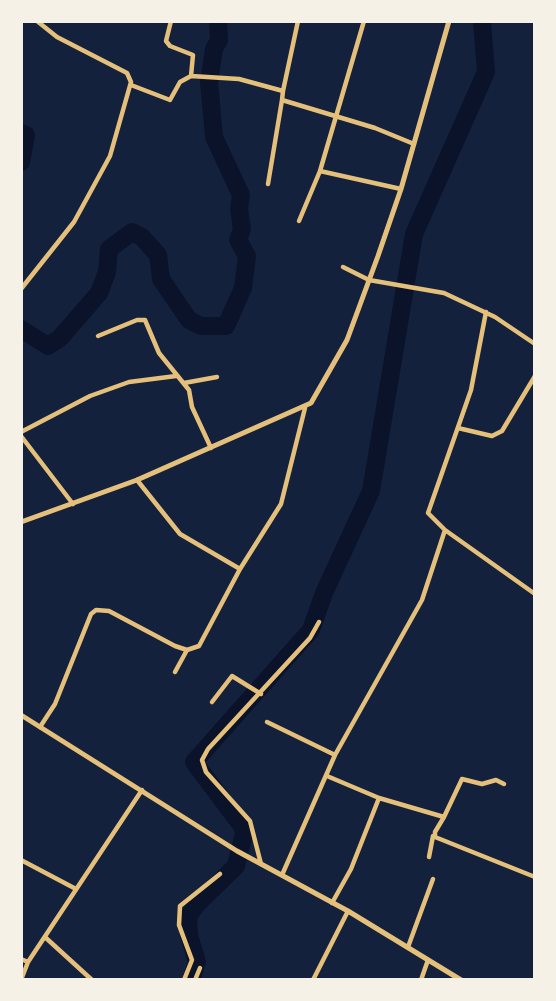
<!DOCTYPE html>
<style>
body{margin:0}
#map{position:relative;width:556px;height:1001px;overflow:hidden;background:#14213d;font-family:Commissioner,sans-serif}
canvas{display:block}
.frame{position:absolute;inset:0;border:23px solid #f6f1e7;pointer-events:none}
</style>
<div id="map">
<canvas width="556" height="1001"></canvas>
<div class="frame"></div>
</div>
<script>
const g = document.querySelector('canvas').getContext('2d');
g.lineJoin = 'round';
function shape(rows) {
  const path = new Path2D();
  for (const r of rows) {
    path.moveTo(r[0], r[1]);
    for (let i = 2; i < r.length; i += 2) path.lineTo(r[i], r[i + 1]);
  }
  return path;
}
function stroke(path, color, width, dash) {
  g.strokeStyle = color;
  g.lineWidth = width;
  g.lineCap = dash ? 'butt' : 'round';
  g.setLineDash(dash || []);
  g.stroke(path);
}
stroke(shape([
 [21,133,26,135,21,162],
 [21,329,48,346,60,338,99,293,107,272,109,249,132,232,142,237,158,255,161,279,189,320,201,326,226,326,243,288,247,256,238,240,242,229,239,209,241,195,214,137,209,82,214,49,219,40,218,21],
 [191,980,197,962,189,935,188,917,197,904,236,866,245,830,194,762,311,630,324,593,371,491,414,234,486,72,482,21]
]), '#0b132b', 18);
stroke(shape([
 [171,21,166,41,170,46,193,55,191,76],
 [131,85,170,100,180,82,191,76,239,79,283,91,282,100,375,128,414,144],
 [283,91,298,21],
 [320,171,364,21],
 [268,184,282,100],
 [299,221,320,171,401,189],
 [343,267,369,280,444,293,495,317,535,344],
 [21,289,74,222,110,156,131,82,127,73,57,37,37,21],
 [98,336,137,320,145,320,159,353,189,390,192,407,211,448],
 [184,383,217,377],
 [458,428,492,436,502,431,535,376],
 [21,432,90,396,129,382,176,376],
 [21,436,73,504],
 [137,480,180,534,240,569],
 [445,530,535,594],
 [175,672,187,650],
 [212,702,232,676,261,694],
 [267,722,335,755],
 [40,727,55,704,91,614,96,610,109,611,175,646,187,650,199,646,240,569,281,504,305,408],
 [327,776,379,798,444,817,435,832,435,837,535,877],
 [444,817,462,779,482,784,496,780,504,784],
 [429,857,433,836],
 [21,860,76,889],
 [261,864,250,821,206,772,202,760,208,749,310,638,319,622],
 [282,875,335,755,422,600,445,530,428,513,471,390,486,312],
 [332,903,351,869,379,798],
 [46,938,92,980],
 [408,947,433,879],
 [21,959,28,962],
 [21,980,28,962,142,790],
 [184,980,192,960,179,925,180,906,220,874],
 [195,980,200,968],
 [313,980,348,911],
 [421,980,428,960]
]), '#e5c07b', 4.5);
stroke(shape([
 [21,522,137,480,311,403,347,340,378,256,401,189,449,21],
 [21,715,237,851,348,911,461,980]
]), '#e5c07b', 5);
</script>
